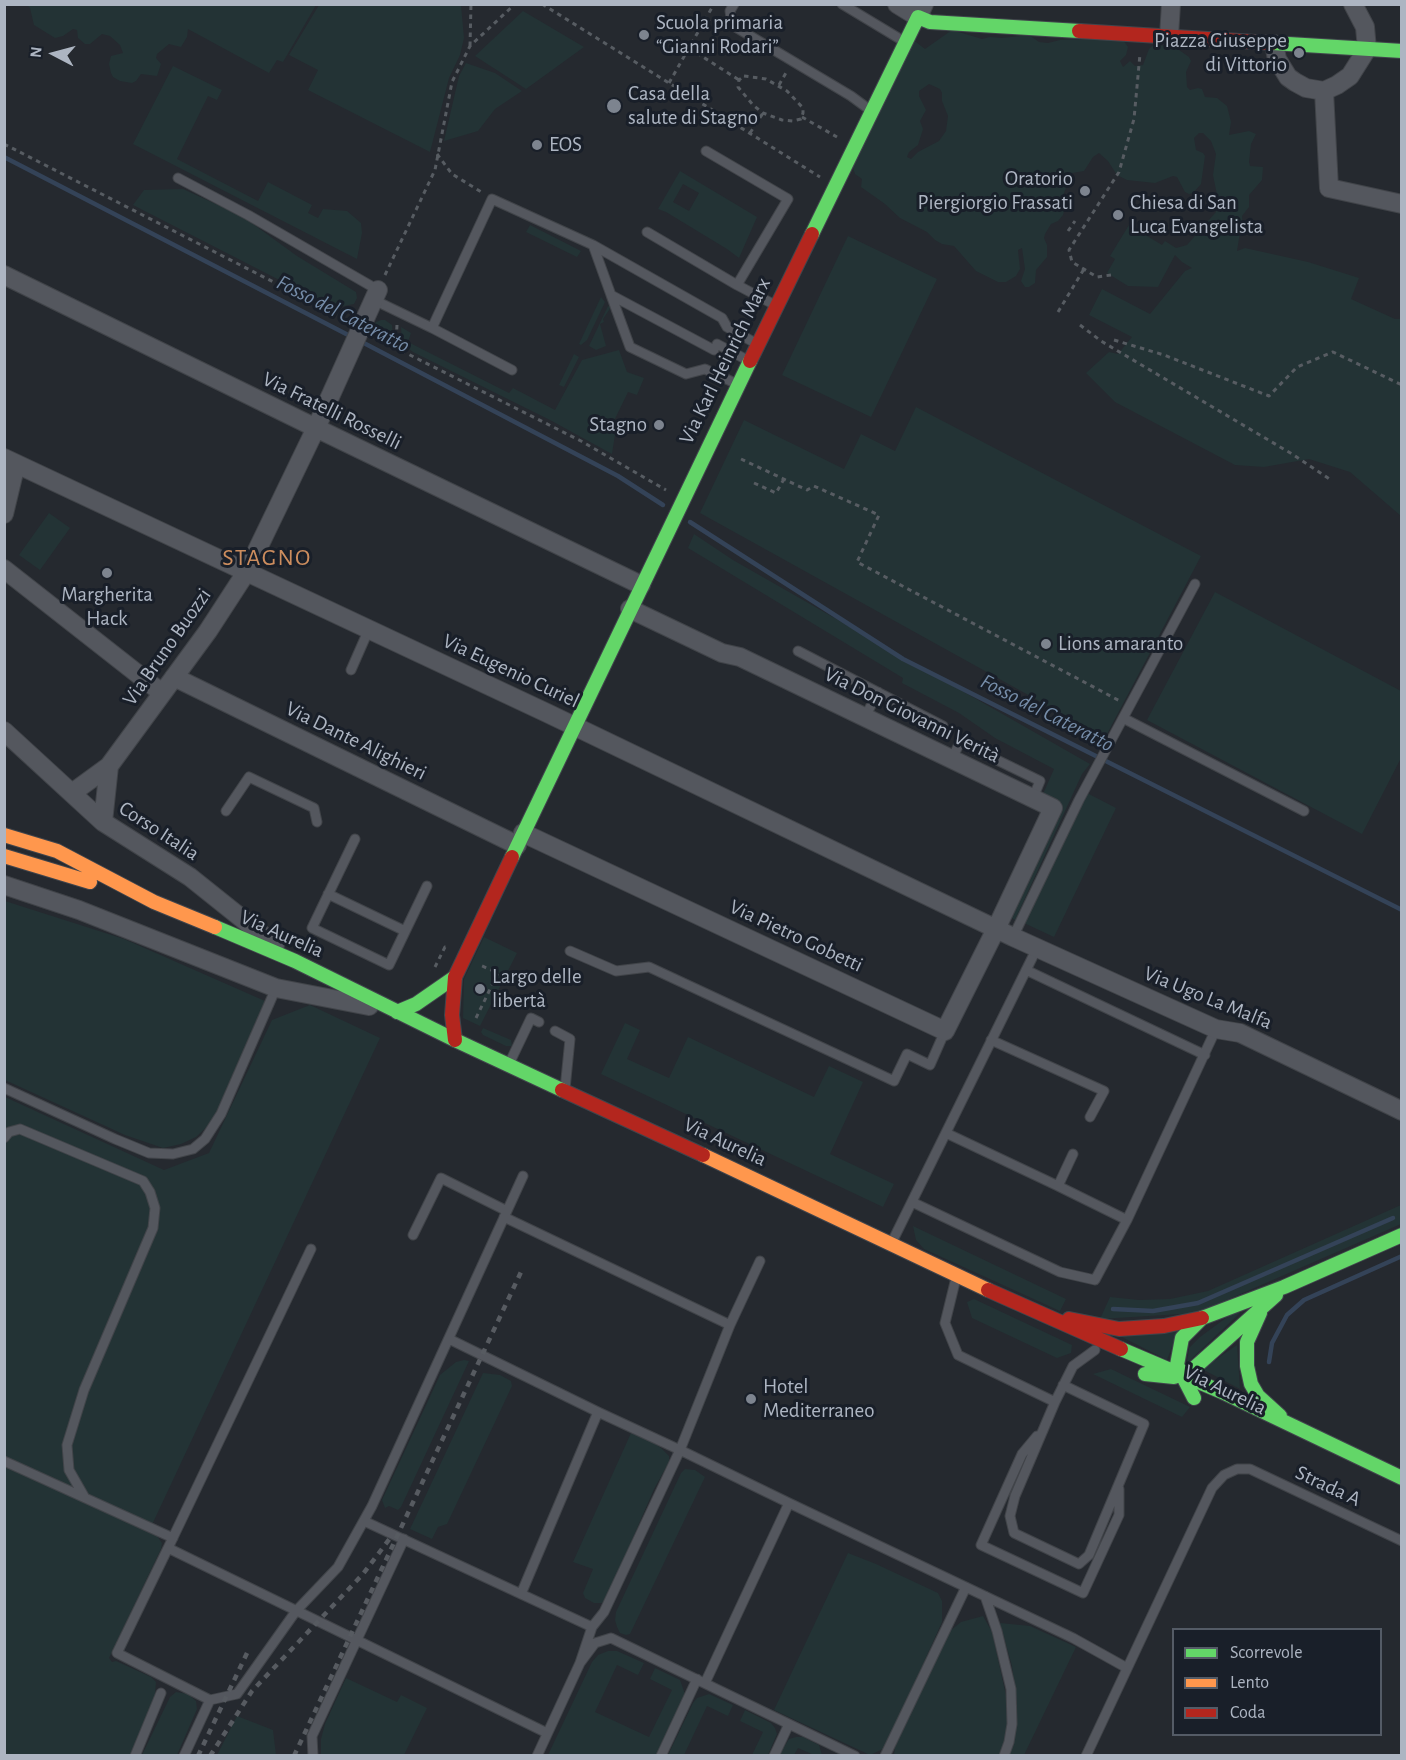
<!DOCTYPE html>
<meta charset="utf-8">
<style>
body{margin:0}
#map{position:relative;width:1406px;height:1760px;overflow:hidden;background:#25292f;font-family:"Alegreya Sans",sans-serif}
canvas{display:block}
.frame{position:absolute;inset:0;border:6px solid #adb5c2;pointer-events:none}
.legend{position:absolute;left:1172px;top:1628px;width:210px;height:108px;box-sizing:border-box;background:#191f29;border:2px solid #545b66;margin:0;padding:8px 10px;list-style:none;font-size:18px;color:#adb5c2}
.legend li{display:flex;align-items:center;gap:12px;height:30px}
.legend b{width:30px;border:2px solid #545b66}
.north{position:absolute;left:24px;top:24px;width:60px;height:60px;-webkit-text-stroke:4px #191f29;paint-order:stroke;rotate:276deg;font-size:16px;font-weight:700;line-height:24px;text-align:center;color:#adb5c2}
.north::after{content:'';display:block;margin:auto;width:21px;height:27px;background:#adb5c2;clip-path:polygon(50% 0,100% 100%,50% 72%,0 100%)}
</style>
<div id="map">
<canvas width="1406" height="1760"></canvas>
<div class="frame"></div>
<ul class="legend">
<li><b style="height:8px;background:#63d668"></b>Scorrevole</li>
<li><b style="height:8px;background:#ff974d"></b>Lento</li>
<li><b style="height:8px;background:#b3261e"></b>Coda</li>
</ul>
<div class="north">N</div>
</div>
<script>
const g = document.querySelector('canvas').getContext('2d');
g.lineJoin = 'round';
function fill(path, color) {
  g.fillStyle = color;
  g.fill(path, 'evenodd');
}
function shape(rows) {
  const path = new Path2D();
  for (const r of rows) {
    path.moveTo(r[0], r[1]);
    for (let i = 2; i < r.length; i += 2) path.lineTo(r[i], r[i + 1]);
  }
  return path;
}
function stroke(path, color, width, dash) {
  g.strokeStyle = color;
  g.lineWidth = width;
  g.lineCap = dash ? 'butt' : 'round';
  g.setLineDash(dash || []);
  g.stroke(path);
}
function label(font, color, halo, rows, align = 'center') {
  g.font = font + ' "Alegreya Sans",sans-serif';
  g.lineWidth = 6;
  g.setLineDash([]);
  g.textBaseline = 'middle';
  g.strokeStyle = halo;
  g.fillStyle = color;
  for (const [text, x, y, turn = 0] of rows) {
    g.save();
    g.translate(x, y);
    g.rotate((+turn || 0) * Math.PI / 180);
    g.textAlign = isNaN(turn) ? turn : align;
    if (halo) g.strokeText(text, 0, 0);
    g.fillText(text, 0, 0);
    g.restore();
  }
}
fill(shape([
 [27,5,316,5,283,62,277,60,269,73,188,29,187,37,181,47,169,44,157,54,156,58,161,64,157,76,141,74,136,81,132,83,120,81,113,77,111,73,109,64,111,56,123,53,120,45,110,36,102,34,90,44,85,44,78,38,77,30,73,29,63,36,55,38,34,25,30,8],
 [319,5,461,5,464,38,460,55,449,78,430,152,308,90,318,70,289,55],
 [523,11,584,47,526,89,475,56],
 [952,30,982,39,990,37,1002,38,1029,35,1039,42,1048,43,1060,40,1121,37,1128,47,1126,55,1120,61,1123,67,1130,61,1135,66,1143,65,1149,49,1152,46,1172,45,1189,57,1191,61,1186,72,1187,87,1190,90,1198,88,1202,89,1205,97,1217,98,1227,106,1231,122,1229,135,1249,131,1256,134,1251,144,1249,162,1250,166,1263,167,1262,180,1249,195,1249,207,1242,216,1243,225,1240,232,1237,251,1245,248,1308,262,1359,278,1351,299,1395,319,1401,319,1401,516,1350,472,1309,459,1264,467,1235,465,1115,402,1086,373,1109,352,1118,354,1132,337,1089,315,1102,289,1150,314,1185,271,1192,268,1182,262,1175,255,1158,287,1128,286,1107,273,1115,259,1110,256,1129,225,1162,245,1165,241,1176,248,1187,245,1216,212,1217,195,1213,175,1216,154,1211,141,1203,133,1199,133,1194,138,1196,150,1203,153,1205,156,1201,184,1193,193,1189,194,1185,192,1177,177,1173,176,1155,183,1127,180,1117,175,1108,161,1099,153,1093,157,1084,171,1072,173,1062,198,1065,207,1063,215,1058,221,1051,224,1045,234,1044,238,1047,245,1047,257,1036,270,1035,283,1029,287,1025,287,1021,281,1025,269,1022,248,1018,250,1020,269,1016,276,1006,282,998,282,976,271,954,246,942,244,935,240,927,232,900,218,885,204,861,187,862,179,855,174,851,162,912,39,925,49],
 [929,84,940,89,942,93,942,101,948,116,946,131,939,141,918,152,911,159,907,157,909,152,918,145,923,129,920,121,926,110,919,96,919,91],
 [466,63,495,73,522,91,495,109,478,131,444,141,459,76],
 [173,66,222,90,217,100,208,96,177,159,258,201,268,182,312,205,308,213,318,218,323,209,347,211,361,223,362,233,357,259,133,144],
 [680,171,757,217,739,258,727,249,666,212,658,209],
 [683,184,699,193,689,211,673,202],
 [183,189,242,216,297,256,356,292,357,298,354,304,334,308,133,205,144,190],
 [530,225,581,251,577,257,526,232],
 [848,236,937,279,871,417,782,375],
 [601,297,605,302,587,340,581,345,579,344],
 [608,306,611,307,603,319,604,322,600,324,606,346,596,350,589,346],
 [381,320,385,320,392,325,393,337,373,327,376,322],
 [401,327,411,333,408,342,509,393,513,388,555,410,582,360,619,350,627,372,644,378,637,395,628,392,612,425,616,428,612,454,550,420,413,352,402,344],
 [574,354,579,357,564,387,559,385],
 [916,407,1201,556,1107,734,1095,732,700,513,744,420,844,469,861,434,895,451],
 [49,513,70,528,40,570,19,555],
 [694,534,733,560,1090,764,1082,774,1015,920,1010,917,1062,805,1043,794,1054,769,995,738,959,713,902,683,903,678,688,548],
 [1215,592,1401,691,1401,758,1362,834,1147,720],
 [1087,793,1116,808,1054,937,1024,923],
 [5,901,124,939,265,1001,212,1122,196,1137,181,1144,163,1148,125,1135,5,1080],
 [484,937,517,953,480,1026,463,1018,464,979],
 [310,1005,380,1038,150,1529,157,1536,162,1543,161,1549,109,1658,112,1662,116,1661,151,1677,156,1682,155,1695,151,1709,130,1755,5,1756,5,1097,164,1170,209,1153,272,1020],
 [625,1023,640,1030,627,1059,669,1078,688,1037,814,1097,829,1066,863,1082,830,1154,894,1184,883,1207,601,1074],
 [483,1028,511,1040,512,1046,506,1046,483,1035,481,1032],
 [1401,1205,1401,1224,1197,1313,1100,1319,1110,1297,1139,1300,1170,1299,1208,1291],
 [913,1226,1066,1299,1060,1311,924,1249,916,1240],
 [974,1299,1072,1345,1071,1353,1057,1358,972,1318,967,1302],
 [1234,1312,1240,1313,1187,1363,1189,1348,1200,1337],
 [1178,1331,1167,1360,1120,1336],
 [1237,1345,1240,1389,1202,1369],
 [464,1360,469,1361,401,1507,398,1510,389,1506,385,1508,382,1500,440,1375,456,1362],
 [1111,1369,1190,1407,1182,1417,1093,1374],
 [483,1373,500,1375,511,1381,512,1386,447,1524,438,1527,432,1539,410,1529],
 [631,1433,651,1441,661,1448,669,1456,669,1462,654,1489,607,1598,602,1603,594,1603,585,1598,583,1593,593,1569,573,1562],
 [685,1469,695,1470,705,1477,630,1634,626,1635,620,1633,617,1627,615,1620,616,1612,681,1473],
 [848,1553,876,1564,938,1593,942,1601,942,1622,892,1733,883,1749,870,1755,774,1710],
 [983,1616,992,1632,1009,1709,1009,1729,1000,1755,894,1756,895,1747,939,1651,950,1631,961,1622],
 [1000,1623,1030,1626,1076,1647,1024,1755,1008,1755,1012,1747,1017,1705,1012,1666],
 [608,1651,617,1651,644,1663,638,1675,617,1665,595,1712,649,1737,672,1690,650,1679,655,1668,680,1680,685,1694,656,1755,548,1755,592,1662,598,1655],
 [346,1678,397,1702,401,1695,427,1708,404,1755,321,1755,321,1739,325,1724],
 [176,1692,188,1694,196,1701,197,1709,177,1755,142,1755,170,1697],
 [709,1694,733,1705,728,1716,707,1706,684,1755,668,1755,693,1703,697,1698],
 [745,1710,771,1723,775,1728,777,1734,768,1755,752,1755,763,1732,740,1721],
 [237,1716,273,1730,276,1755,217,1755],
 [796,1737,803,1737,819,1745,822,1755,814,1755,798,1748,794,1755,779,1755,789,1739]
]), '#233335');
stroke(shape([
 [4,157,352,337],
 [360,341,618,476,663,505],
 [690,522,903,659,1402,910],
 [1113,1309,1153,1311,1198,1303,1393,1218],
 [1269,1362,1272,1343,1287,1315,1304,1300,1402,1256]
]), '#344358', 4.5);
const lane = shape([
 [734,4,730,11,732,25,851,96,870,110],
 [842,4,905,42],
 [178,178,248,215,378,290],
 [647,232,737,285,788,199,706,151],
 [737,285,775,305],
 [611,295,630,347,686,374,705,369,737,384],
 [374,300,432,328,512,370],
 [432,328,492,199,593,245],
 [717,344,749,361],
 [714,350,611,295,593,245,722,318,727,327,757,344],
 [798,651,943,726],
 [351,670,369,629],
 [865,717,878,692],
 [1123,718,1304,811],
 [952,759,960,742,1040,781,1033,798],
 [226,811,249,777,314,808,317,822],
 [355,839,312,928,389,965,427,886],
 [328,894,405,931],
 [1013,937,1079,800,1195,584],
 [570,951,616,971,649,967,894,1081,907,1054,930,1065,945,1031],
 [1026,970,1205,1055],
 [555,1031,570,1039,565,1089],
 [991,1040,1104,1091,1090,1117],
 [509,1064,531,1018,539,1022],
 [4,1088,115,1139,149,1153,173,1154,193,1149,205,1139,221,1114,276,988],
 [946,1133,1058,1186,1073,1154],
 [4,1138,9,1132,20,1129,143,1181,150,1192,155,1208,153,1228,84,1390,67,1445,69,1470,85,1498],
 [912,1202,1060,1272,1095,1280,1127,1220,1058,1186],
 [504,1217,730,1325],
 [1127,1220,1216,1029],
 [413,1235,441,1178,507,1211],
 [892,1242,1037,948],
 [956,1278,945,1323,958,1355,1055,1402,1073,1366,1095,1350],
 [449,1339,598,1412,680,1450,730,1325,760,1261],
 [1055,1402,1015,1496,1010,1516,1014,1533,1079,1564,1089,1555,1144,1424,1063,1385],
 [1037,1436,1022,1454,981,1545,1083,1593,1119,1515,1119,1489],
 [4,1461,173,1538],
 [364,1521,592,1627],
 [168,1548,311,1249],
 [521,1594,598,1412],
 [985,1596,997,1631,1011,1689,1012,1724,1009,1742,1004,1756],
 [580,1663,592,1627,604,1612,680,1450,789,1503,1073,1638,1127,1668],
 [705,1683,789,1503],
 [210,1700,237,1694,296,1611,338,1567,372,1506,523,1176],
 [135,1756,161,1693],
 [184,1756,210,1700,117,1653,168,1548,547,1733],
 [313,1756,312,1736,404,1539],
 [537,1756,580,1663,595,1643,611,1638,855,1756],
 [661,1756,697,1679],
 [774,1756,789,1724],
 [885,1756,966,1587],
 [1086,1756,1212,1488,1224,1475,1237,1469,1250,1469,1402,1541]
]);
const street = shape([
 [897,4,918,17,924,4],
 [1169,36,1171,4],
 [1274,44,1277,59,1288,77,1295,82,1306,88,1324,91,1337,85,1350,76,1367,49,1365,27,1353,4],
 [1324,91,1329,188,1402,204],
 [4,275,316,428,641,585],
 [4,458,547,713,1013,937,1216,1029,1240,1033,1402,1111],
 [4,514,16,464],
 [4,569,162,693],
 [174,677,517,845],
 [4,731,103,822,190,877,275,945],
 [109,766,208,631,247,571,316,428,378,290],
 [72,793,109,766,103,822],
 [523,833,945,1031,996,929,1053,808,740,657,722,653,630,609],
 [4,885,79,910,276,988,369,1006]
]);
const fast = shape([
 [1272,43,1402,51],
 [812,234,918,17,930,22,1079,31],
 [512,857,750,361],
 [215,927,295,961,455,1040,562,1090],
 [397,1012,416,1004,455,977],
 [1260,1313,1247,1342,1247,1366,1251,1384,1258,1396,1280,1416],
 [1121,1349,1222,1392,1402,1478],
 [1145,1374,1174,1377,1192,1370,1276,1295],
 [1194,1398,1177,1365,1182,1338,1202,1318,1284,1287,1402,1235]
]);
const slow = shape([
 [4,835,57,851,154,902,215,927],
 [4,856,90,882],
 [703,1155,988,1290]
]);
const jam = shape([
 [1079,31,1272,43],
 [750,361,812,234],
 [455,1040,452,1015,455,977,512,857],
 [562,1090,703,1155],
 [988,1290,1121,1349],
 [1069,1319,1119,1329,1164,1326,1202,1318]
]);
stroke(lane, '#414449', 11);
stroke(street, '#414449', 20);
stroke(fast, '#41454c', 16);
stroke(slow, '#41454c', 16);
stroke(jam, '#41454c', 16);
stroke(shape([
 [542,4,820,177],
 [706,19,720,27],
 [470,46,471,4],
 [689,48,739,80],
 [744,76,766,79,787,91,803,108,803,113,801,119,793,121,782,120,763,113,753,105,738,87,739,80,744,76],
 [669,83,714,4],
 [779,85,787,71],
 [802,117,837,137],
 [750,133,763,113],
 [4,144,332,312,351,312],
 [437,154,452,174,483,193],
 [1068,231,1075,221],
 [385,275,435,170,452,82,470,46,515,4],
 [1111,275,1097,277,1072,262,1069,250,1119,172,1134,119,1140,54],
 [1058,312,1084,269],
 [397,325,396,343,406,353,581,441,666,490],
 [1080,325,1101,341,1292,454,1331,480],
 [376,334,396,343],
 [1114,340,1164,355,1269,396,1297,367,1333,352,1402,385],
 [741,459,807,490,814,486,879,515,857,562,1120,701],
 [754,483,776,493,784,479],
 [435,967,445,947,449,949],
 [476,1018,498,973,480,965]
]), '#575c62', 3, [4.5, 4.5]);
stroke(lane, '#54575e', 9);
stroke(street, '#54575e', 18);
stroke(fast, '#63d668', 14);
stroke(slow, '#ff974d', 14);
stroke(jam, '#b3261e', 14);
stroke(shape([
 [198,1756,248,1651],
 [210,1756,252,1691,363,1574,391,1537],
 [294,1756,521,1272]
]), '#575b61', 4.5, [6, 6]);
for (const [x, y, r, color] of [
 [644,35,6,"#7d848f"],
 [1299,53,6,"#7d848f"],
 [614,106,8,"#7d848f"],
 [537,145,6,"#7d848f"],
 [1085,191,6,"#7d848f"],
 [1118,215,6,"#7d848f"],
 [659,425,6,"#7d848f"],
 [107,573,6,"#7d848f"],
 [1046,644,6,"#7d848f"],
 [480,989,6,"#7d848f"],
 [751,1399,6,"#7d848f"]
]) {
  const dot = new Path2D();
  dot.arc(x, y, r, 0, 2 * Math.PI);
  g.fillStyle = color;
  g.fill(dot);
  stroke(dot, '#191f29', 2);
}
label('21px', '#adb5c2', '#191f29', [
 ["Scuola primaria",656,23],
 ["“Gianni Rodari”",656,47],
 ["Piazza Giuseppe",1287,41,"right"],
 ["di Vittorio",1287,65,"right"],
 ["Casa della",628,94],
 ["salute di Stagno",628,118],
 ["EOS",549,145],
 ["Oratorio",1073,179,"right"],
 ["Piergiorgio Frassati",1073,203,"right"],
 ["Chiesa di San",1130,203],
 ["Luca Evangelista",1130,227],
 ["Stagno",647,425,"right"],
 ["Margherita",107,595,"center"],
 ["Hack",107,619,"center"],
 ["Lions amaranto",1058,644],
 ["Largo delle",492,977],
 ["libertà",492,1001],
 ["Hotel",763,1387],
 ["Mediterraneo",763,1411]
], 'left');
label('21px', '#adb5c2', '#191f29', [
 ["Via Karl Heinrich Marx",725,361,-64],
 ["Via Fratelli Rosselli",332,411,26],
 ["Via Bruno Buozzi",167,647,-55],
 ["Via Eugenio Curiel",511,671,25],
 ["Via Don Giovanni Verità",912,715,26],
 ["Via Dante Alighieri",356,741,26],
 ["Corso Italia",159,831,33],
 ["Via Aurelia",282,934,24],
 ["Via Pietro Gobetti",796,936,25],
 ["Via Ugo La Malfa",1208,998,22],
 ["Via Aurelia",725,1142,25],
 ["Via Aurelia",1225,1390,26],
 ["Strada A",1328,1486,25]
]);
label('italic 22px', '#768da9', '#191f29', [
 ["Fosso del Cateratto",343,314,27],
 ["Fosso del Cateratto",1047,713,27]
]);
g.letterSpacing = '1.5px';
label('24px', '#cc8d5e', '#191f29', [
 ["STAGNO",267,558]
]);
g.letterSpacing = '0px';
</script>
